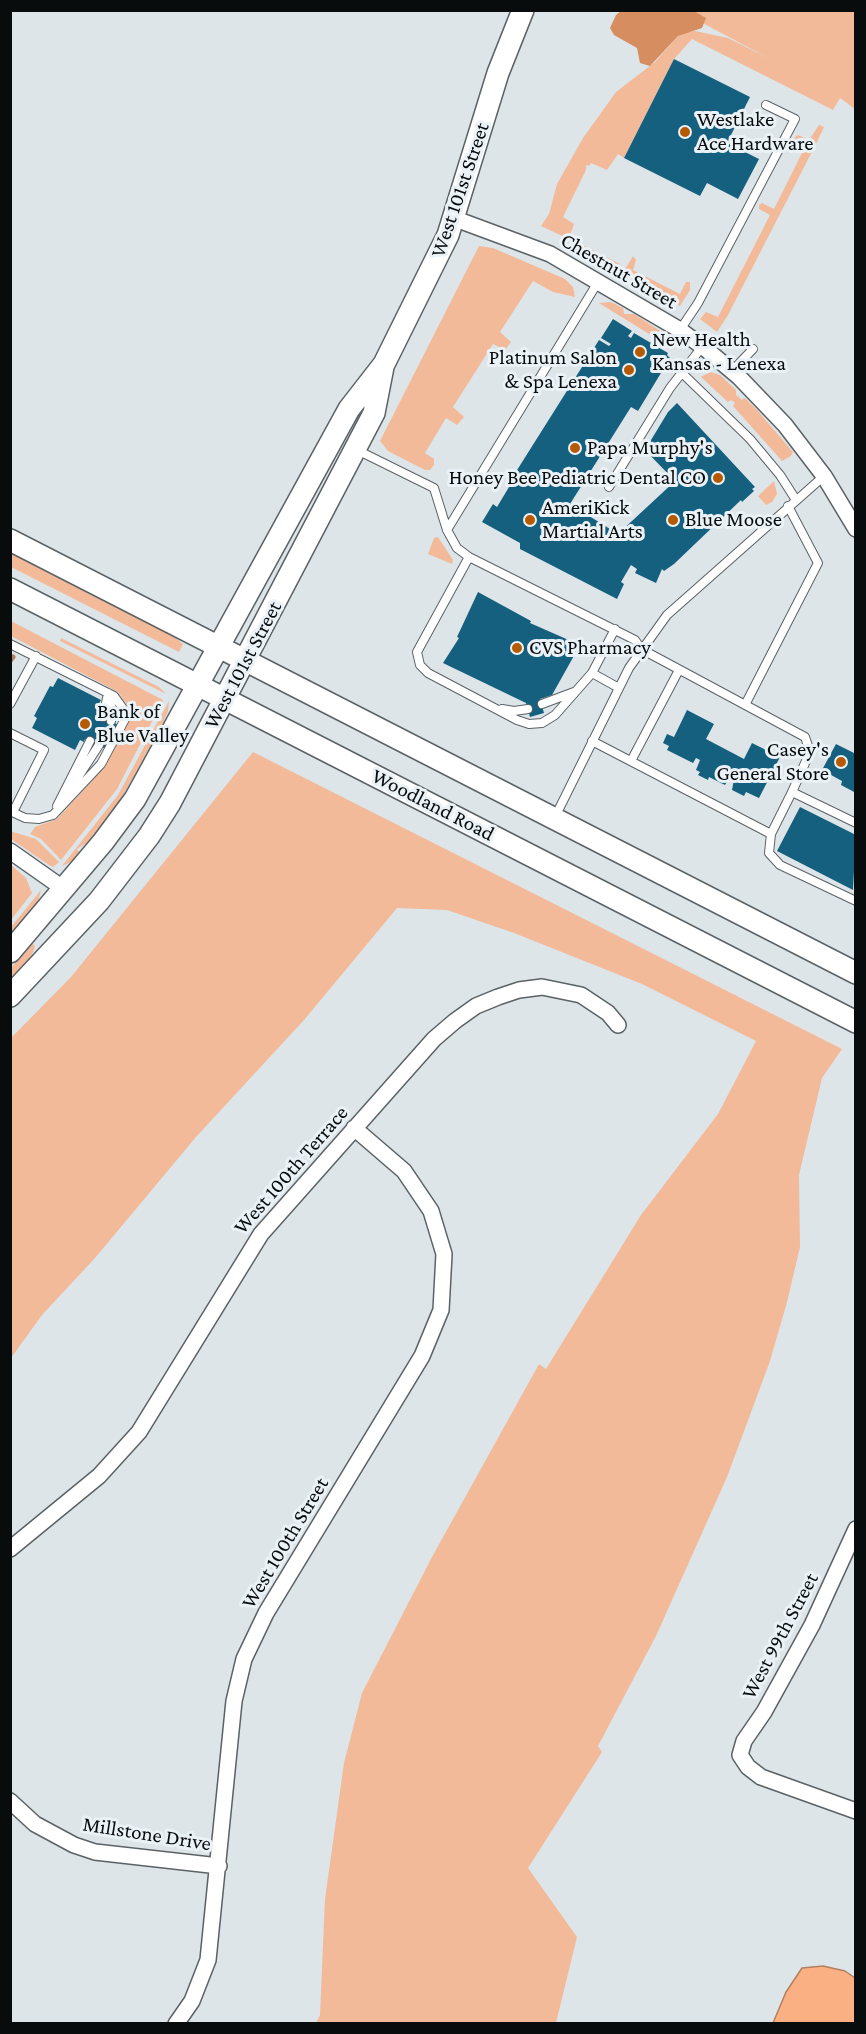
<!DOCTYPE html>
<style>
body{margin:0}
#map{position:relative;width:866px;height:2034px;overflow:hidden;background:#dde5e9;font-family:"Crimson Pro",serif}
canvas{display:block}
.frame{position:absolute;inset:0;border:12px solid #090c0d;pointer-events:none}
</style>
<div id="map">
<canvas width="866" height="2034"></canvas>
<div class="frame"></div>
</div>
<script>
const g = document.querySelector('canvas').getContext('2d');
g.lineJoin = 'round';
function fill(path, color) {
  g.fillStyle = color;
  g.fill(path, 'evenodd');
}
function shape(rows) {
  const path = new Path2D();
  for (const r of rows) {
    path.moveTo(r[0], r[1]);
    for (let i = 2; i < r.length; i += 2) path.lineTo(r[i], r[i + 1]);
  }
  return path;
}
function stroke(path, color, width, dash) {
  g.strokeStyle = color;
  g.lineWidth = width;
  g.lineCap = dash ? 'butt' : 'round';
  g.setLineDash(dash || []);
  g.stroke(path);
}
function label(font, color, halo, rows, align = 'center') {
  g.font = font + ' "Crimson Pro",serif';
  g.lineWidth = 6;
  g.setLineDash([]);
  g.textBaseline = 'middle';
  g.strokeStyle = halo;
  g.fillStyle = color;
  for (const [text, x, y, turn = 0] of rows) {
    g.save();
    g.translate(x, y);
    g.rotate((+turn || 0) * Math.PI / 180);
    g.textAlign = isNaN(turn) ? turn : align;
    if (halo) g.strokeText(text, 0, 0);
    g.fillText(text, 0, 0);
    g.restore();
  }
}
fill(shape([
 [680,11,855,11,855,109,840,98,833,110,692,39,674,59,624,158,618,154,607,170,591,163,589,166,586,165,586,170,563,217,574,224,569,238,620,264,616,266,595,256,573,241,541,226,549,214,557,184,583,138,616,92,655,62,678,36,685,32,695,31,728,38,770,59],
 [819,125,824,127,818,140,728,315,717,332,700,319,706,312,718,317,770,215,759,209,759,205,762,203,774,209,804,149,794,143,794,138,798,135,809,140],
 [479,246,493,248,565,279,573,287,575,297,553,292,533,281,500,332,511,342,505,350,493,344,453,407,464,417,457,425,446,418,425,453,434,459,434,465,430,470,425,470,388,451,380,441],
 [633,256,636,260,633,270,680,294,686,282,690,282,690,290,680,306,622,274],
 [611,302,623,308,624,314,634,314,668,336,675,350,599,303],
 [710,372,720,375,736,390,736,395,742,400,744,398,747,400,757,410,793,452,791,456,782,461,733,406,735,403,731,400,728,402,701,377],
 [774,481,777,494,772,502,766,505,758,496],
 [438,537,453,560,452,564,428,554,434,538],
 [10,551,168,632,183,644,179,652,11,567],
 [11,621,163,700,117,789,61,860,41,839,30,834,35,827,57,819,101,771,130,718,130,709,118,692,11,636],
 [61,638,159,687,166,694,60,641],
 [169,701,168,711,161,727,121,799,88,842,77,849,79,852,73,861,62,866,118,795],
 [253,752,842,1049,822,1078,799,1175,800,1247,787,1302,770,1361,727,1477,656,1636,598,1746,602,1752,528,1868,577,1937,556,2023,316,2023,320,2015,325,1899,344,1763,362,1693,432,1557,539,1364,546,1369,641,1215,718,1114,756,1041,642,984,514,933,447,910,397,908,304,1020,196,1137,95,1258,42,1315,11,1358,11,1038,71,977],
 [10,831,36,839,59,862,53,867,49,865,11,839],
 [11,865,26,878,32,893,11,920],
 [41,890,38,902,11,935,11,927],
 [32,943,35,946,34,950,20,977,11,988,11,968]
]), '#f2ba99');
fill(shape([
 [622,10,694,11,706,18,702,28,678,36,650,66,640,63,637,48,614,35,610,28,616,15]
]), '#d68e61');
const water = shape([
 [823,1966,845,1971,855,1978,855,2023,773,2023,786,1992,802,1968,823,1966]
]);
fill(water, '#fab082');
stroke(water, '#b27f5f', 1.5);
stroke(shape([
 [10,661,13,657]
]), '#b27f5f', 5);
fill(shape([
 [674,59,750,97,727,143,759,159,738,199,707,183,700,196,624,158],
 [613,319,632,331,628,336,631,338,634,333,668,353,667,355,670,358,638,411,631,407,570,504,618,534,675,481,645,450,668,412,677,403,755,487,752,489,754,491,742,502,741,500,674,564,664,571,662,569,656,583,635,573,637,569,631,565,621,582,624,584,617,599,520,549,520,543,482,522,493,504,497,507,509,487,507,486,599,340,609,346,611,344,601,338],
 [478,592,531,621,530,623,580,645,552,695,540,699,544,713,530,717,526,703,443,663,459,638,457,637],
 [58,678,101,700,96,709,99,711,97,715,121,726,108,750,85,739,84,742,80,740,75,750,32,728,37,718,34,716,50,686,53,687],
 [687,710,714,724,706,739,744,759,752,743,780,757,759,798,746,792,744,796,732,790,734,779,730,776,725,785,709,777,708,780,698,775,700,772,696,770,700,760,696,758,693,763,667,750,669,746,663,743,667,734,674,737],
 [836,744,856,754,856,793,841,785,842,781,822,770],
 [800,807,856,835,853,890,777,851]
]), '#14607e');
const lane = shape([
 [680,330,698,303,795,119,766,105],
 [732,371,753,349],
 [682,373,750,439,780,475,796,500],
 [357,450,434,488,447,530,457,548,469,557,635,640,641,649,805,737,810,752,792,792,856,823],
 [609,487,670,388,702,347],
 [447,530,598,282],
 [469,557,417,652,420,665,428,673,517,720,529,724,542,723,555,715,592,673,615,629],
 [10,644,114,696,124,710,125,719,101,764,53,815,39,819,25,818,10,811],
 [592,673,619,688],
 [108,693,113,713,111,721],
 [10,704,36,656],
 [542,704,574,692],
 [745,705,818,563,788,506],
 [502,709,514,711,528,709],
 [103,717,107,698],
 [10,733,44,750,13,812],
 [592,741,771,834,792,792],
 [631,761,679,670],
 [67,794,99,745],
 [57,806,90,741],
 [555,817,629,668,667,615,824,476],
 [771,834,769,853,780,865,856,901]
]);
const street = shape([
 [453,218,550,254,680,330,707,350,739,377,785,425,824,476,856,529],
 [10,851,64,889],
 [856,1529,812,1625,764,1712,744,1741,740,1755,748,1767,761,1777,856,1811],
 [10,1549,99,1476,139,1432,261,1234,434,1039,455,1021,476,1006,498,997,519,990,542,987,581,995,608,1013,618,1025],
 [10,1801,35,1824,74,1845,95,1852,219,1866],
 [176,2024,192,2001,208,1960,234,1701,244,1659,266,1613,422,1356,441,1310,444,1254,431,1211,404,1171,354,1128]
]);
const secondary = shape([
 [10,540,856,973],
 [10,589,856,1022],
 [10,952,103,842,135,799,349,409,384,364,448,235,498,73,523,10],
 [10,996,99,901,149,836,170,803,374,413,383,367]
]);
stroke(lane, '#5b6266', 10);
stroke(street, '#5b6266', 18);
stroke(secondary, '#5b6266', 24);
stroke(lane, '#fff', 8);
stroke(street, '#fff', 15);
stroke(secondary, '#fff', 21);
for (const [x, y, r, color] of [
 [685,132,6,"#b65903"],
 [640,352,6,"#b65903"],
 [629,370,6,"#b65903"],
 [575,448,6,"#b65903"],
 [718,478,6,"#b65903"],
 [530,520,6,"#b65903"],
 [673,520,6,"#b65903"],
 [517,648,6,"#b65903"],
 [85,724,6,"#b65903"],
 [841,762,6,"#b65903"]
]) {
  const dot = new Path2D();
  dot.arc(x, y, r, 0, 2 * Math.PI);
  g.fillStyle = color;
  g.fill(dot);
  stroke(dot, '#eaf2f7', 2);
}
label('21px', '#090c0d', '#eaf2f7', [
 ["Westlake",697,120],
 ["Ace Hardware",697,144],
 ["New Health",652,340],
 ["Kansas - Lenexa",652,364],
 ["Platinum Salon",617,358,"right"],
 ["& Spa Lenexa",617,382,"right"],
 ["Papa Murphy's",587,448],
 ["Honey Bee Pediatric Dental CO",706,478,"right"],
 ["AmeriKick",542,508],
 ["Martial Arts",542,532],
 ["Blue Moose",685,520],
 ["CVS Pharmacy",529,648],
 ["Bank of",97,712],
 ["Blue Valley",97,736],
 ["Casey's",829,750,"right"],
 ["General Store",829,774,"right"]
], 'left');
label('21px', '#090c0d', '#eaf2f7', [
 ["West 101st Street",460,190,-71],
 ["Chestnut Street",619,271,30],
 ["West 101st Street",243,665,-62],
 ["Woodland Road",433,805,27],
 ["West 100th Terrace",291,1170,-49],
 ["West 100th Street",285,1543,-59],
 ["West 99th Street",780,1636,-62],
 ["Millstone Drive",147,1834,9]
]);
</script>
